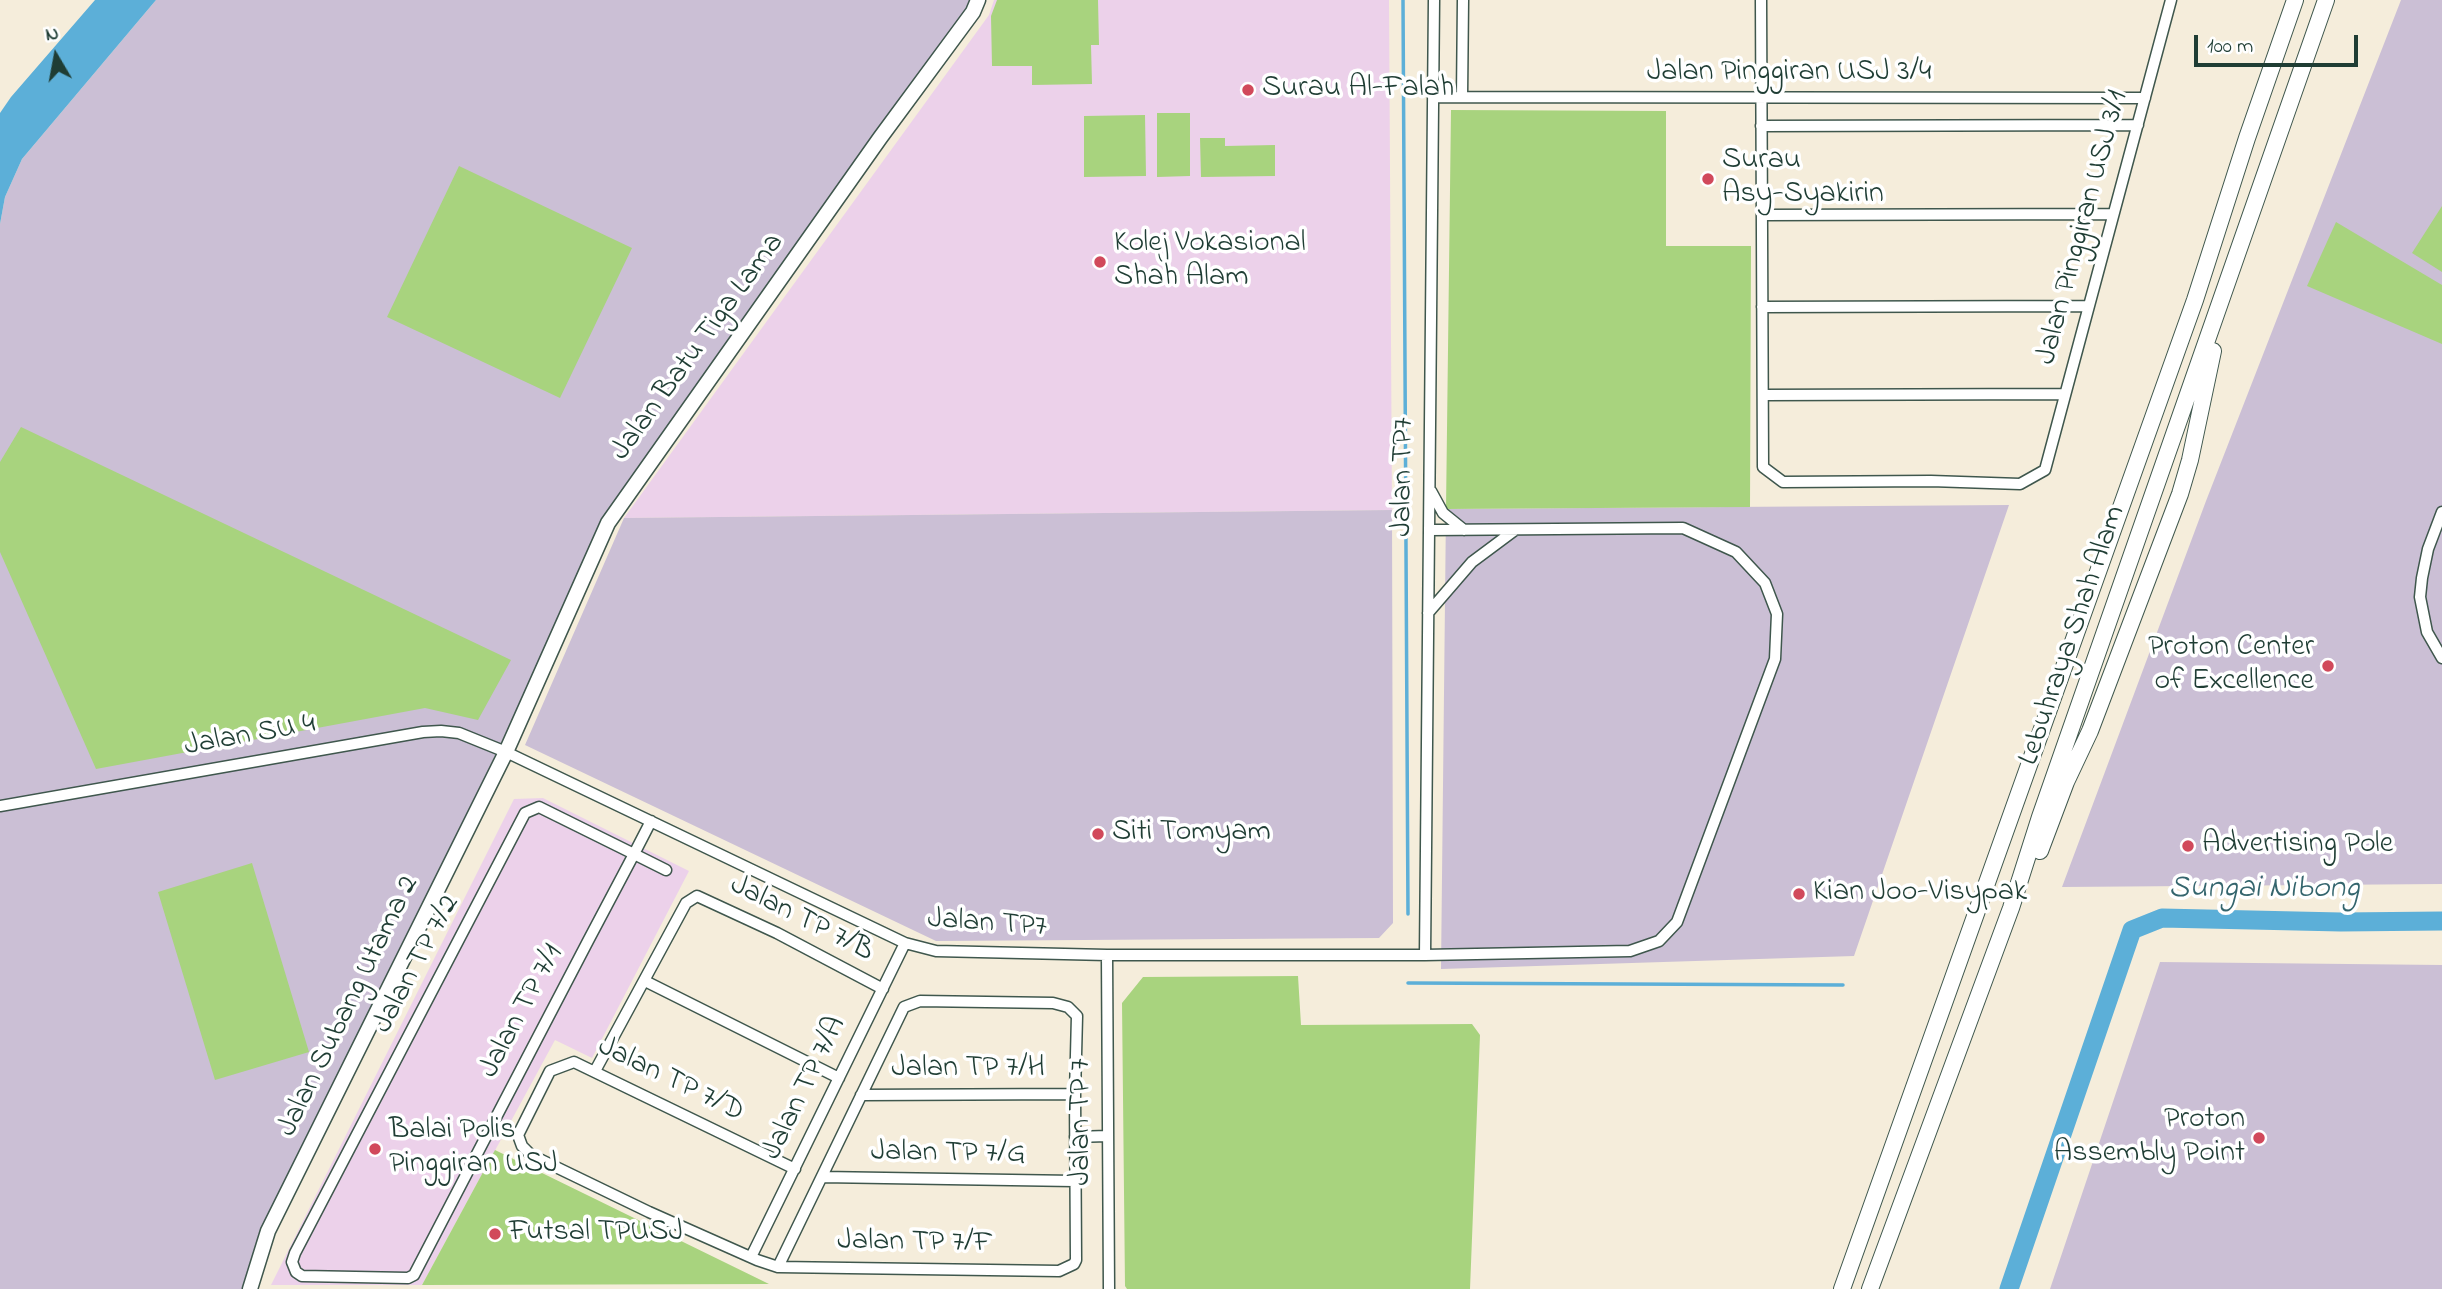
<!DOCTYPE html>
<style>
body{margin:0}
#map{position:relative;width:2442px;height:1289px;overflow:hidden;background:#f5eddb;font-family:"Indie Flower",sans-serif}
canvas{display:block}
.north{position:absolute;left:21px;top:21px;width:70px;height:70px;-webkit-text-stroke:5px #fff;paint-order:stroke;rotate:350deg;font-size:19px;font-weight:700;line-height:28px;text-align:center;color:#1f3d34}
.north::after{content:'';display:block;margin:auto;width:24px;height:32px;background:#1f3d34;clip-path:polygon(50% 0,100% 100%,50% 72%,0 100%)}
.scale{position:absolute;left:2194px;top:35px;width:164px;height:32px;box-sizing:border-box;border:4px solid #1f3d34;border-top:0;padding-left:9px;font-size:21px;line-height:24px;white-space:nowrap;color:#1f3d34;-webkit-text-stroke:5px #fff;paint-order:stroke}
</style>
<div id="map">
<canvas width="2442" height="1289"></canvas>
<div class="north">N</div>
<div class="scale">100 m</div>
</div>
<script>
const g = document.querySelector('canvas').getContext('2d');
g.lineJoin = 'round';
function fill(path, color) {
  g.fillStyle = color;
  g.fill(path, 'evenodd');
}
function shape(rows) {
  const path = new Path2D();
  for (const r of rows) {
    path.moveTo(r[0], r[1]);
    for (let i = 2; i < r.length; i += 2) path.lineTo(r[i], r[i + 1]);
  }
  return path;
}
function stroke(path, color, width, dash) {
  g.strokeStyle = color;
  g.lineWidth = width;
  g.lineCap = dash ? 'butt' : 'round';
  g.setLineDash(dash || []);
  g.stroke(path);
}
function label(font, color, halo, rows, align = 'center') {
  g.font = font + ' "Indie Flower",sans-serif';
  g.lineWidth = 7;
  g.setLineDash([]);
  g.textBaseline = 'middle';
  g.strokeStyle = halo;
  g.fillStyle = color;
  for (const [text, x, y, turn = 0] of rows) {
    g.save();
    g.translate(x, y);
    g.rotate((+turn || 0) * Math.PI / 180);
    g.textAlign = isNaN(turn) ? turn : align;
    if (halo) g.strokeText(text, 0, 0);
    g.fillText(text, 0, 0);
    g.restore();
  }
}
fill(shape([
 [994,0,1389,0,1392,510,624,518,989,15],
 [543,798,689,871,592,1058,555,1040,422,1285,271,1285,514,799]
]), '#ecd1ea');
fill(shape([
 [156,0,983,0,977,15,625,485,606,518,246,1289,0,1289,0,224,5,197,22,159],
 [2401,0,2442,0,2442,884,2062,887,2206,501],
 [2009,505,1854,956,1441,969,1446,509],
 [1392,510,1393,923,1379,938,936,941,525,745,624,518],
 [2160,962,2442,965,2442,1289,2050,1289]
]), '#cbbfd5');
fill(shape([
 [997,0,1098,0,1099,45,1091,45,1092,84,1032,85,1032,66,992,66,991,16],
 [1451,110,1666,111,1666,246,1751,246,1750,507,1446,509],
 [1157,113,1190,113,1190,176,1157,177],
 [1145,115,1146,176,1084,177,1084,116],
 [1200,138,1225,138,1225,146,1275,145,1275,176,1201,177],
 [459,166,632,248,560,398,387,317],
 [2442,206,2442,272,2412,253],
 [2336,222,2442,285,2442,344,2307,286],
 [21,427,511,660,478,720,425,708,96,769,0,552,0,462],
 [252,863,309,1052,215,1080,158,892],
 [1298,976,1301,1025,1472,1024,1480,1035,1470,1289,1127,1289,1125,1286,1122,1003,1143,977],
 [495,1150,769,1284,422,1285]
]), '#a8d37e');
fill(shape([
 [95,0,156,0,22,159,5,197,0,224,0,113,11,97]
]), '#5cafd8');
stroke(shape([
 [1403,0,1408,914],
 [1408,983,1843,985]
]), '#5cafd8', 3.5);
stroke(shape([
 [2009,1289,2132,930,2162,918,2341,922,2442,921]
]), '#5cafd8', 19);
const minor = shape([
 [1761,0,1763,467,1783,482,1931,481,2020,484,2045,470,2171,0],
 [1433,97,2145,98],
 [1462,97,1463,0],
 [1761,126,2138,125],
 [1762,215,2113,214],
 [1762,307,2089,306],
 [1763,395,2065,394],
 [1431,491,1443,513,1464,530],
 [2442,512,2428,549,2422,578,2420,597,2427,632,2442,658],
 [1428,613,1472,562,1515,530],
 [0,806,423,732,441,731,459,733,506,752,905,943,936,951,1107,955,1425,955,1630,951,1659,941,1677,922,1775,659,1777,614,1765,583,1736,552,1683,528,1429,530],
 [651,821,634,854,588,941,504,1102,414,1275,408,1278,302,1276,296,1272,292,1262,295,1253,525,813,539,807,634,854,666,870],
 [1107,955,1109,1289],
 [1425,955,1434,0],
 [645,981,839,1078],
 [595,1071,686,903,697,896,777,933,883,989],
 [861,1095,1075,1094],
 [1075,1137,1107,1136],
 [822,1177,1074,1181],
 [751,1257,905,943],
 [778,1267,904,1007,920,1001,1053,1003,1068,1007,1077,1016,1075,1094,1076,1260,1074,1264,1059,1271,778,1267,757,1260,649,1212,531,1155,522,1146,518,1135,550,1071,574,1062,795,1169]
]);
const major = shape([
 [250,1289,268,1231,506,752,608,523,880,138,973,12,978,0]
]);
const highway = shape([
 [2040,851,2066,782,2090,731,2180,494,2190,460,2213,351],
 [1842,1289,2195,300,2247,138,2295,0],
 [1870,1289,2011,908,2040,817,2326,0]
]);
stroke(minor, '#3f574d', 13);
stroke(major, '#3f574d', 17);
stroke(highway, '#3f574d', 18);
stroke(minor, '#fff', 10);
stroke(major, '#fff', 14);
stroke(highway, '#fff', 16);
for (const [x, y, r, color] of [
 [1248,90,7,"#d1495b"],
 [1708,179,7,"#d1495b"],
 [1100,262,7,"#d1495b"],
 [2328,666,7,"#d1495b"],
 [1098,834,7,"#d1495b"],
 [2188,846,7,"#d1495b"],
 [1799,894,7,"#d1495b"],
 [2259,1138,7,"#d1495b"],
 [375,1149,7,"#d1495b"],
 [495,1234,7,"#d1495b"]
]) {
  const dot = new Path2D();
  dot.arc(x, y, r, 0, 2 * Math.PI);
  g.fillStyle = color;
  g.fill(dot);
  stroke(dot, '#fff', 2.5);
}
label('30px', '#1f3d34', '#fff', [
 ["Jalan Pinggiran USJ 3/4",1789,74],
 ["Jalan Pinggiran USJ 3/1",2084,228,-75],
 ["Jalan Batu Tiga Lama",699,348,-54],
 ["Jalan TP7",1405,477,-89],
 ["Lebuhraya Shah Alam",2074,636,-71],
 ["Jalan SU 4",250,737,-10],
 ["Jalan TP 7/B",801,920,27],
 ["Jalan TP7",987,925,4],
 ["Jalan TP 7/2",418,965,-62],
 ["Jalan Subang Utama 2",350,1007,-64],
 ["Jalan TP 7/1",523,1012,-62],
 ["Jalan TP 7/H",968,1070],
 ["Jalan TP 7/D",670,1081,26],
 ["Jalan TP 7/A",806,1089,-64],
 ["Jalan TP 7",1083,1122,-90],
 ["Jalan TP 7/G",948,1155,1],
 ["Jalan TP 7/F",915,1244,1]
]);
label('30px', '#1f3d34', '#fff', [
 ["Surau Al-Falah",1262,90],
 ["Surau",1722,162],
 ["Asy-Syakirin",1722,196],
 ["Kolej Vokasional",1114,245],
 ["Shah Alam",1114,279],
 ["Proton Center",2314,649,"right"],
 ["of Excellence",2314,683,"right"],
 ["Siti Tomyam",1112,834],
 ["Advertising Pole",2202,846],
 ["Kian Joo-Visypak",1813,894],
 ["Proton",2245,1121,"right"],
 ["Assembly Point",2245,1155,"right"],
 ["Balai Polis",389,1132],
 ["Pinggiran USJ",389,1166],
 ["Futsal TPUSJ",509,1234]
], 'left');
label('italic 32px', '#34656d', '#fff', [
 ["Sungai Nibong",2264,891]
]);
</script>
